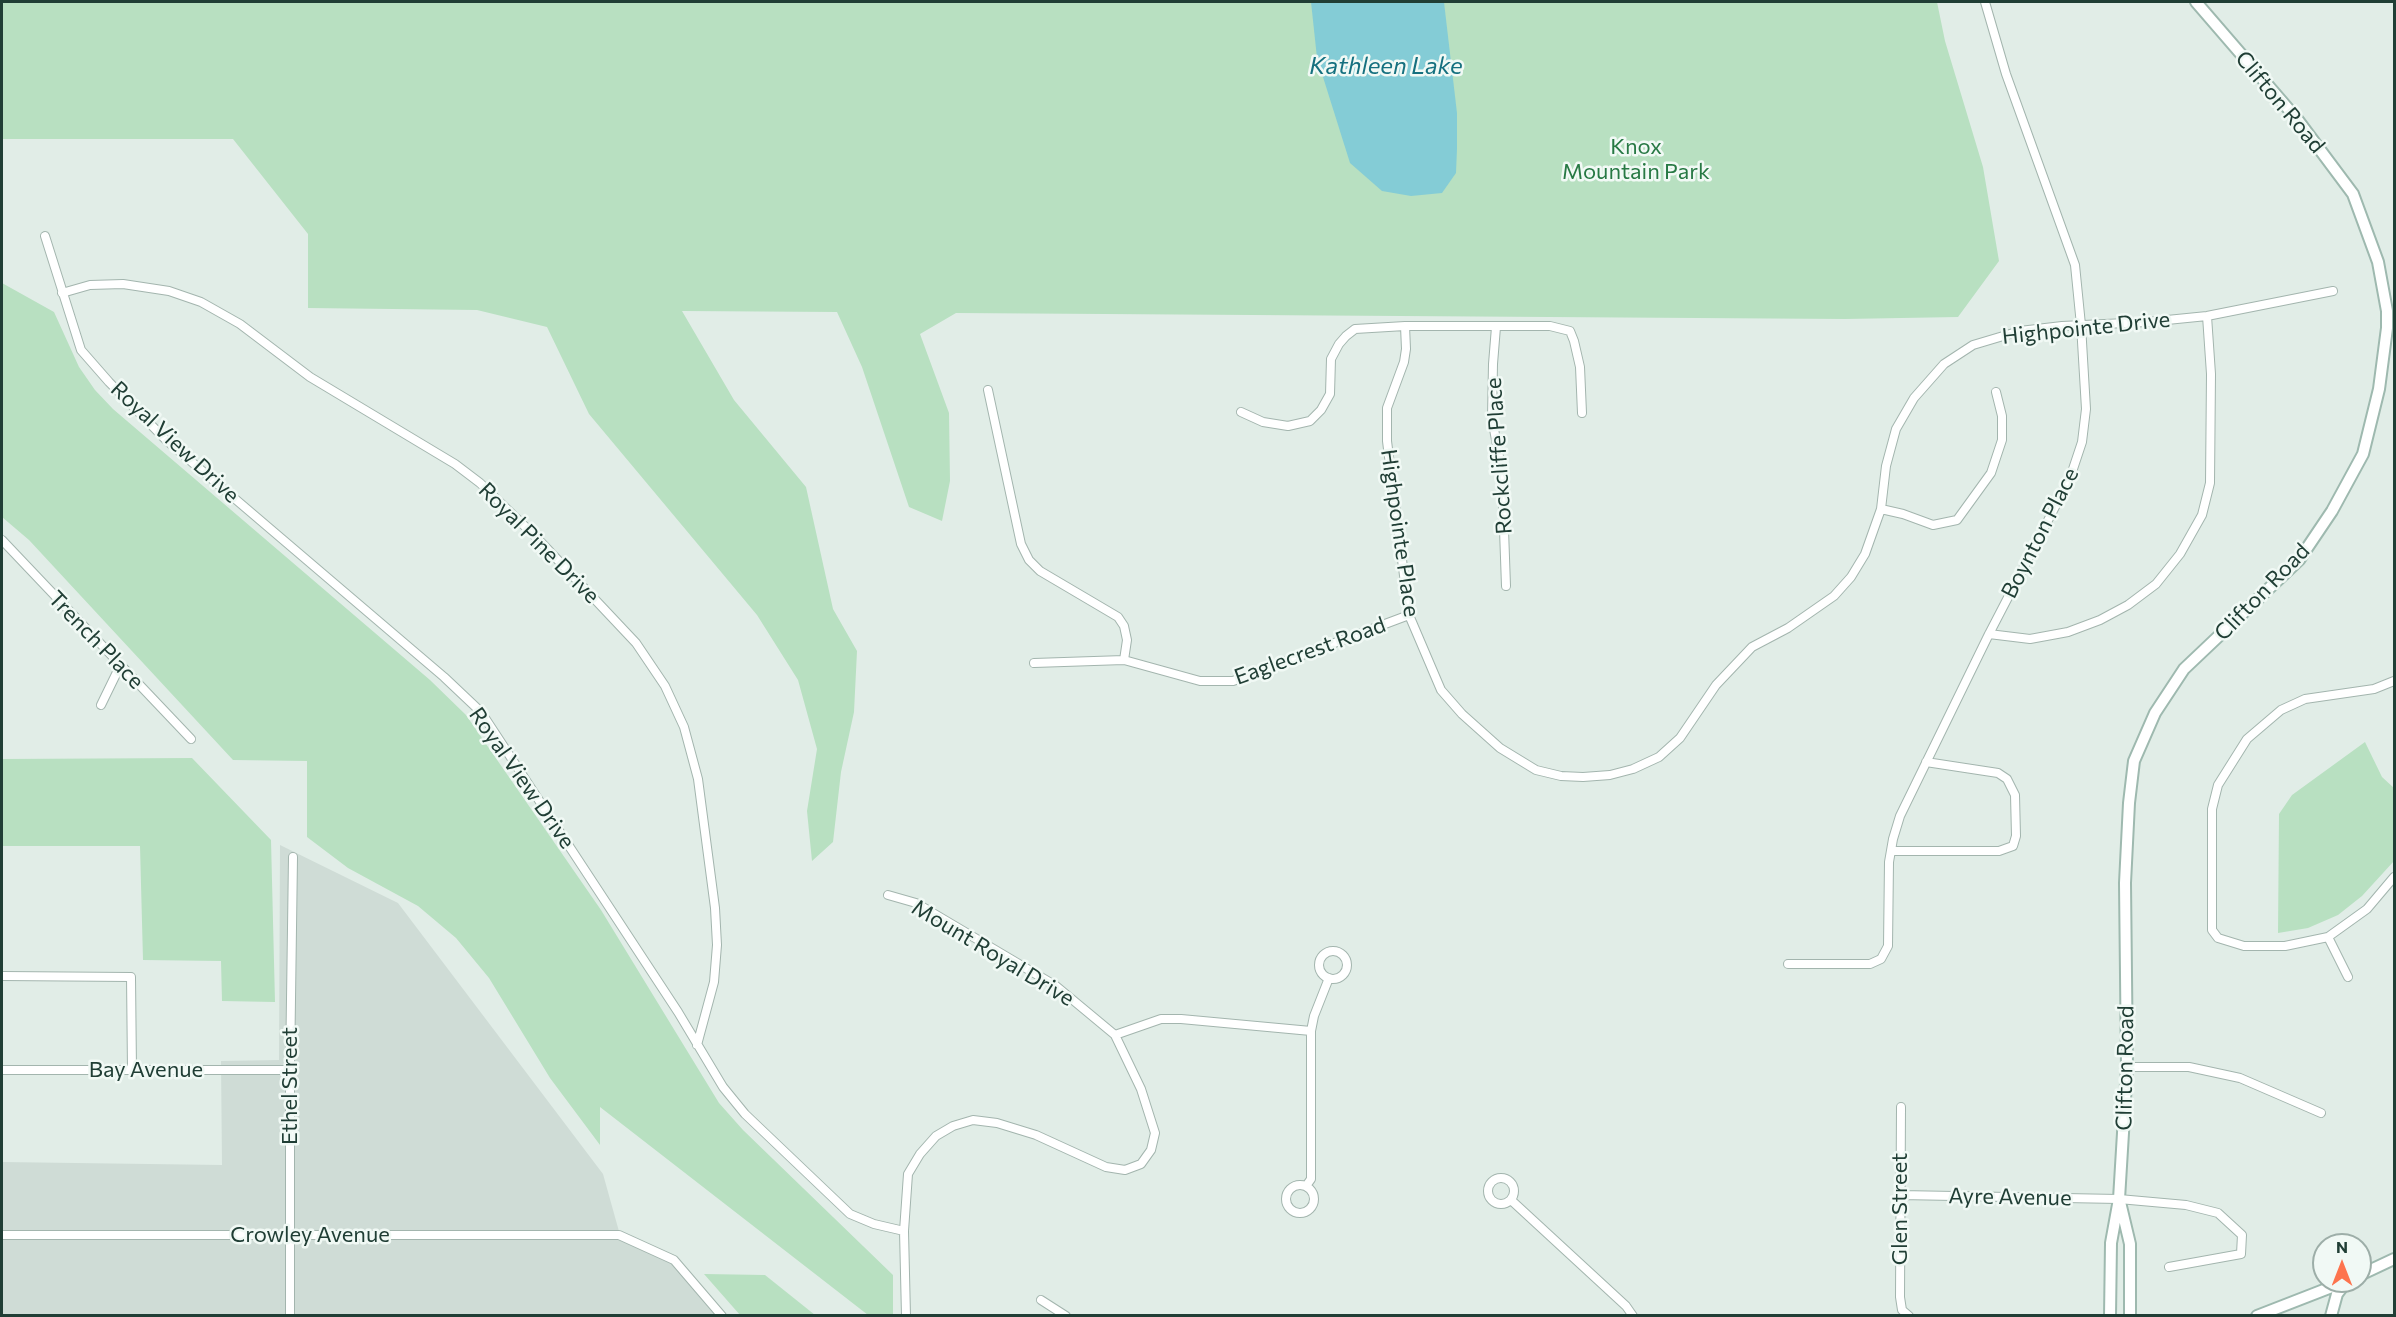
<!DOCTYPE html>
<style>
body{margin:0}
#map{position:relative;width:2396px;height:1317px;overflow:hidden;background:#e1ede7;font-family:Commissioner,sans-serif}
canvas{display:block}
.frame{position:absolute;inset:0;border:3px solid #203e35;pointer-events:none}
.north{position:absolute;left:2312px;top:1233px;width:60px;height:60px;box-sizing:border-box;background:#f1f9f5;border:2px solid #9daea8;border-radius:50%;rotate:0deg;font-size:16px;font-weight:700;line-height:24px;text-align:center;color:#203e35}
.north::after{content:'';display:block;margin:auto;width:21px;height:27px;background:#fd744e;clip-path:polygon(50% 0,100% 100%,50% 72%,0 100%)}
</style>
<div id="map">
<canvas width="2396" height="1317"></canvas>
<div class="frame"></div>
<div class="north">N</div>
</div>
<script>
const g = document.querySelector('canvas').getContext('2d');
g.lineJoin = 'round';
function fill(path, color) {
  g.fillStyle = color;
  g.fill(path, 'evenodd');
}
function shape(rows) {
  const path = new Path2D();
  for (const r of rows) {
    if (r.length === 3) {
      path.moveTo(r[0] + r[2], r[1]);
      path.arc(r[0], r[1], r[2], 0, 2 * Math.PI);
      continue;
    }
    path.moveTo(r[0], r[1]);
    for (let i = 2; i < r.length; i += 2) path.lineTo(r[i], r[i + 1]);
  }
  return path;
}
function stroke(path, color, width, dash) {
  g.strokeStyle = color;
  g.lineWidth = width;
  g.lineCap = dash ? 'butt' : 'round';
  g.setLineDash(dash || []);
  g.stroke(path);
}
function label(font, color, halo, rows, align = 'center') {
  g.font = font + ' Commissioner,sans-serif';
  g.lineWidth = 5;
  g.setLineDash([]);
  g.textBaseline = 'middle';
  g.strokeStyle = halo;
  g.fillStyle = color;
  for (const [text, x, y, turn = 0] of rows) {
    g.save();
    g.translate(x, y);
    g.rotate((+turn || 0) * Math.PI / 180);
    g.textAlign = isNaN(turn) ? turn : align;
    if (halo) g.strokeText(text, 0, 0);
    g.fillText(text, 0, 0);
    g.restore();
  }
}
fill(shape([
 [280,845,398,903,603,1174,620,1235,674,1260,725,1316,2,1316,2,1162,222,1165,221,1061,279,1060]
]), '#cfdcd6');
fill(shape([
 [2,2,1937,2,1945,41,1983,167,1999,261,1958,317,1845,319,956,313,920,334,949,413,950,481,942,521,909,507,862,367,837,312,682,311,734,400,806,487,833,609,857,651,854,712,841,772,833,842,812,861,807,811,817,749,798,680,757,615,589,414,547,327,477,310,308,308,308,234,233,139,2,139],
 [2,283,54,312,79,367,95,390,113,409,430,680,466,715,601,910,719,1103,743,1130,893,1275,893,1315,868,1315,600,1107,600,1145,550,1078,489,978,456,938,418,906,348,868,307,837,307,761,233,760,29,540,2,517],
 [2365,742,2382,777,2394,788,2394,861,2362,896,2338,915,2308,928,2278,933,2279,814,2292,795],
 [192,758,271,840,275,1002,222,1001,221,961,143,960,140,846,2,846,2,759],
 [704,1274,765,1275,815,1315,740,1315]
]), '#b8e0c1');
fill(shape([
 [1311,2,1444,2,1457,113,1457,149,1456,173,1442,193,1411,196,1382,191,1350,163,1317,58]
]), '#84ccd6');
const street = shape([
 [45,236,81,350,109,382,166,440,444,677,481,712,678,1012,723,1087,745,1114,850,1214,874,1224,904,1231],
 [62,293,90,285,123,284,169,291,201,302,240,324,310,377,455,464,480,483,538,539,636,643,665,686,684,727,698,779,715,908,717,945,714,982,697,1045],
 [1405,326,1406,349,1404,362,1387,408,1387,441,1409,615,1441,690,1462,714,1500,748,1536,770,1561,776,1583,777,1610,775,1633,769,1659,757,1680,738,1716,685,1752,647,1788,628,1834,596,1851,577,1865,554,1881,509,1886,466,1896,429,1914,398,1944,364,1973,345,2020,331,2062,326,2147,322,2207,316,2333,291],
 [1496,327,1493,364,1492,418,1502,473,1506,586],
 [988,390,1021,544,1029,560,1040,571,1118,617,1124,626,1127,640,1124,660],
 [1241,412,1263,422,1288,426,1310,421,1321,410,1330,394,1331,359,1339,344,1346,336,1355,329,1405,326,1550,326,1570,331,1574,341,1580,367,1582,413],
 [1881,509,1903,514,1933,525,1957,520,1991,473,2002,440,2002,416,1996,392],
 [2,540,191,739],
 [1989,634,2030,639,2068,632,2100,620,2128,605,2156,584,2180,554,2202,515,2210,483,2211,374,2207,316],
 [1034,663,1124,660,1200,681,1233,681,1409,615],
 [2394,681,2374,689,2305,699,2281,710,2247,739,2218,785,2212,809,2212,930,2218,938,2244,946,2285,946,2328,937,2367,909,2394,877],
 [101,705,120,666],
 [1891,851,1999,851,2013,846,2016,836,2015,795,2007,779,1998,773,1926,762],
 [888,895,916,903,1056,986,1115,1035,1141,1089,1155,1133,1151,1150,1141,1164,1125,1170,1106,1167,1036,1135,997,1123,973,1120,953,1126,936,1136,920,1154,908,1174,904,1231,906,1316],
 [2328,937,2348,977],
 [1333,965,14],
 [1788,964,1870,964,1881,959,1888,946,1889,862,1893,839,1900,816,1989,634,2070,478,2082,442,2086,409,2081,325,2075,265,2006,74,1985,2],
 [2,976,131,977,132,1070],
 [1115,1035,1161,1019,1181,1019,1311,1031],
 [2127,1067,2189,1067,2240,1078,2321,1113],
 [2,1070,290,1070],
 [1901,1107,1900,1297,1902,1310,1909,1316],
 [1501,1191,13],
 [1300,1199,14],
 [1306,1186,1311,1179,1311,1031,1314,1016,1329,978],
 [1900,1195,2119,1199,2186,1205,2218,1213,2242,1235,2241,1254,2169,1267],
 [1511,1200,1626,1306,1633,1316],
 [2,1235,619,1235,674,1260,722,1316],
 [1041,1300,1066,1316],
 [290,1316,290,1070,293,857]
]);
const secondary = shape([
 [2120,1202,2130,1244,2130,1316],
 [2360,1275,2394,1259],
 [2110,1316,2111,1243,2119,1199,2127,1067,2125,883,2129,803,2134,761,2155,713,2184,669,2299,560,2332,511,2363,454,2379,389,2387,328,2387,311,2378,262,2353,194,2297,119,2196,2],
 [2257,1316,2347,1281],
 [2331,1316,2337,1294,2347,1281]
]);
stroke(street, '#a3b5ae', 10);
stroke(secondary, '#9eb9af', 14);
stroke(street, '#fff', 8);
stroke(secondary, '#fff', 10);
label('22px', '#203e35', '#f1f9f5', [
 ["Clifton Road",2280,102,50],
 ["Highpointe Drive",2086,328,-6],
 ["Royal View Drive",175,442,43],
 ["Rockcliffe Place",1499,456,-94],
 ["Highpointe Place",1400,533,82],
 ["Boynton Place",2040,533,-63],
 ["Royal Pine Drive",539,543,45],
 ["Clifton Road",2262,592,-46],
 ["Trench Place",96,640,46],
 ["Eaglecrest Road",1310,651,-20],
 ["Royal View Drive",522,778,55],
 ["Mount Royal Drive",993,953,31],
 ["Clifton Road",2125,1068,-89],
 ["Bay Avenue",146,1070],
 ["Ethel Street",290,1086,-90],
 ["Ayre Avenue",2010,1197,1],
 ["Glen Street",1900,1209,-90],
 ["Crowley Avenue",310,1235]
]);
label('22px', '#277944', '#f1f9f5', [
 ["Knox",1636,147],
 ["Mountain Park",1636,172]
]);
label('italic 24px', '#15707f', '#f1f9f5', [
 ["Kathleen Lake",1386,66]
]);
</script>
